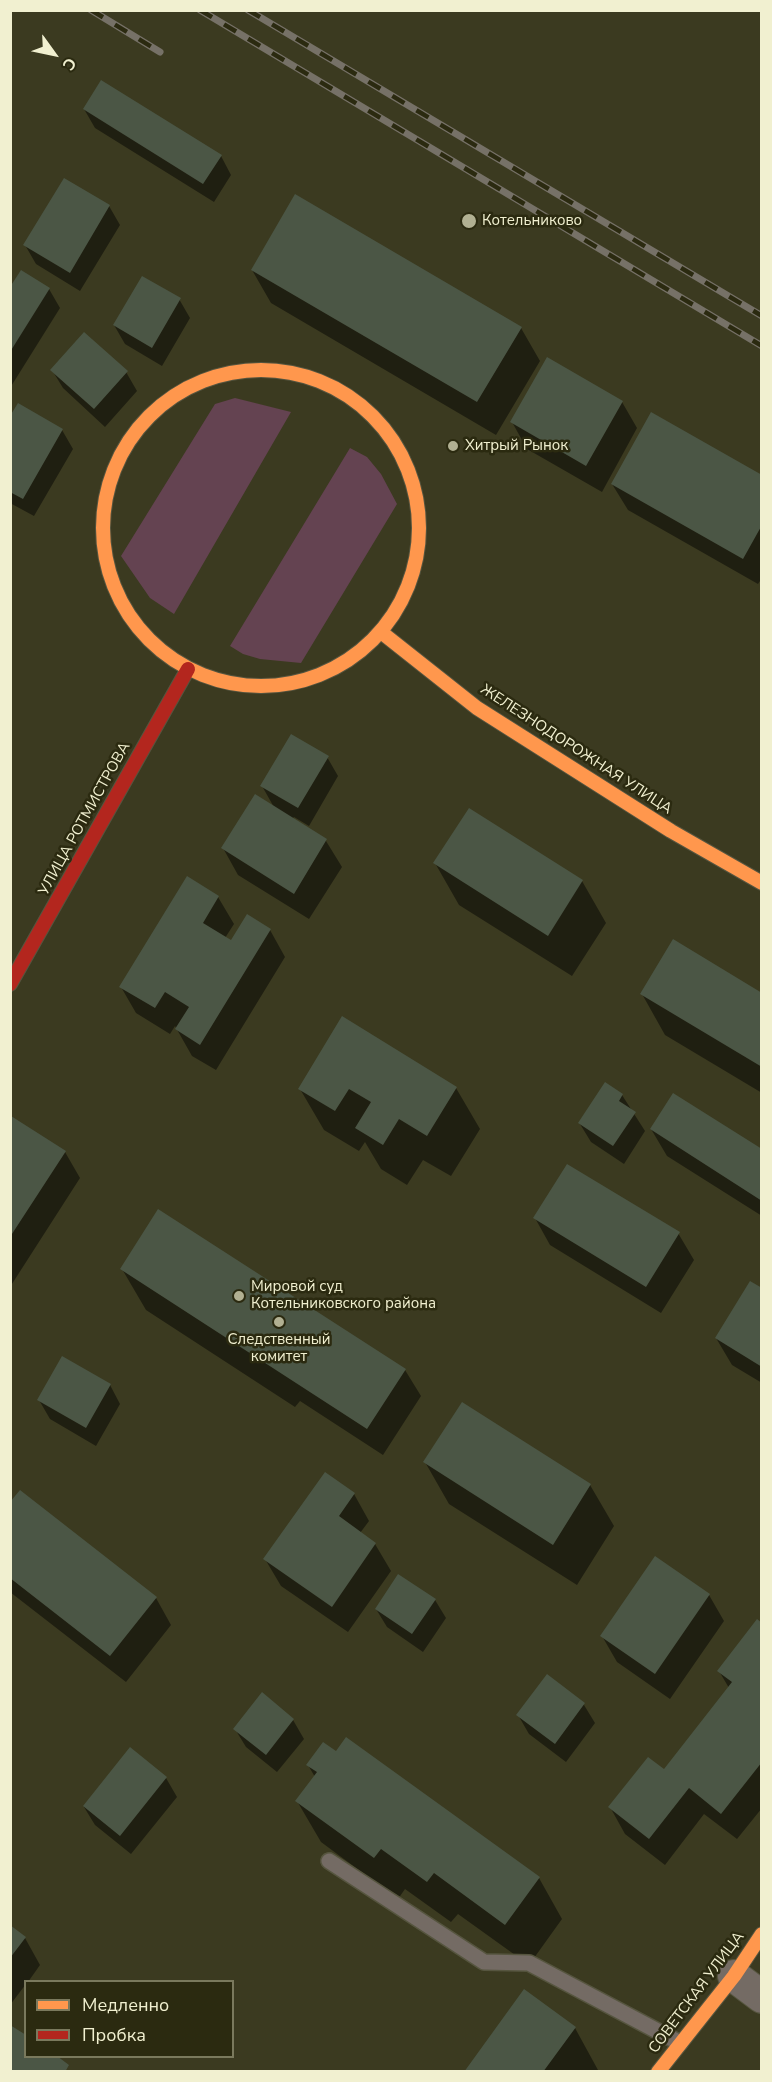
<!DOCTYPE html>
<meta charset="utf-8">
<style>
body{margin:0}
#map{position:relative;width:772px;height:2082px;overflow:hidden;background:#3b3a20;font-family:"Nunito Sans",sans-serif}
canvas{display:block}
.frame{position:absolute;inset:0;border:12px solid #f1f0d0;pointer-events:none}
.legend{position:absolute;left:24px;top:1980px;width:210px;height:78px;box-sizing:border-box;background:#2b2a10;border:2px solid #7a795d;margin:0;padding:8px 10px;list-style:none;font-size:18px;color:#f1f0d0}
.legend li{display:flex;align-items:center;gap:12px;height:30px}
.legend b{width:30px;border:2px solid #7a795d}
.north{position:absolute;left:24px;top:24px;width:60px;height:60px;-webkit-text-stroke:4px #2b2a10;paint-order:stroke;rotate:123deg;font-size:16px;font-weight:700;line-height:24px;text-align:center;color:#f1f0d0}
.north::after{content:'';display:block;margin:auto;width:21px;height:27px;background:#f1f0d0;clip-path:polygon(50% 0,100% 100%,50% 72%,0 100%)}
</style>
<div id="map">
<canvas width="772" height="2082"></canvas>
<div class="frame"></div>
<ul class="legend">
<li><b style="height:8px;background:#ff974d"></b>Медленно</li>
<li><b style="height:8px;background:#b3261e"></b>Пробка</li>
</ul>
<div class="north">С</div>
</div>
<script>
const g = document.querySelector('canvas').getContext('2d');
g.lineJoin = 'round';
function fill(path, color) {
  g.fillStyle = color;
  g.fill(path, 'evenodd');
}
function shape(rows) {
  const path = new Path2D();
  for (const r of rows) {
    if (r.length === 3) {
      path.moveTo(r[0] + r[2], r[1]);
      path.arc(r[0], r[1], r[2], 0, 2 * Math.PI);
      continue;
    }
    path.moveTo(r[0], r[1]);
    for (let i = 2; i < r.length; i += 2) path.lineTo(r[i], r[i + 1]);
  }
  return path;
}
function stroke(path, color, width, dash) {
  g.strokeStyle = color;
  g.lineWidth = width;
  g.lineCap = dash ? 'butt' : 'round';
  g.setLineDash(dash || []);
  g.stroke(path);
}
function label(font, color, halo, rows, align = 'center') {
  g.font = font + ' "Nunito Sans",sans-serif';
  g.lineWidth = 5;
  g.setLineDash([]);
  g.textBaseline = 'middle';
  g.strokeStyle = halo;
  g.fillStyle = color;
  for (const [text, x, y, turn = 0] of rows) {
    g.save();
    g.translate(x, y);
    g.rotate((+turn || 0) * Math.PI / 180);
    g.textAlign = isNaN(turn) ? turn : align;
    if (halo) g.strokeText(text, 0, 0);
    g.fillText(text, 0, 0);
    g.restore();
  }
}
fill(shape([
 [235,398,291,412,174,614,150,598,121,556,215,404],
 [350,448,367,457,381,474,397,504,301,663,260,659,243,654,230,646]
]), '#644351');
fill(shape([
 [84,109,221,156,231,175,214,202,95,128],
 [109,206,120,225,80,291,36,264,25,245],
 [252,270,521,328,540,361,496,435,271,303],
 [49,289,60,308,10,388,10,290],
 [179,299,190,318,162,366,125,344,114,325],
 [52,370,126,372,137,391,105,427,63,388],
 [622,402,637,428,602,492,527,449,512,422],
 [10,419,62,430,73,449,34,516,10,503],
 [762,477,762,578,758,584,628,510,612,484],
 [327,757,338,776,309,826,294,817,292,819,326,841,342,867,309,919,238,875,223,848,275,809,262,786],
 [469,810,582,881,606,923,572,976,459,905,435,863],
 [187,878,218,897,234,924,225,938,231,942,270,930,285,957,216,1070,192,1056,175,1026,170,1034,136,1013,121,987],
 [642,994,762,994,762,1093,665,1035],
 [456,1088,480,1129,451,1176,423,1160,407,1185,381,1169,365,1142,359,1151,324,1130,300,1089],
 [622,1095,645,1131,624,1164,591,1142,580,1124],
 [10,1120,65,1152,80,1178,10,1287],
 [651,1129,762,1151,762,1216,667,1156],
 [535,1218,678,1233,694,1260,661,1313,550,1245],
 [122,1269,405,1370,421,1396,383,1455,300,1401,295,1407,146,1310],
 [762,1290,762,1383,732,1365,716,1338],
 [110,1385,120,1404,96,1446,50,1419,39,1400],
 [425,1462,590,1485,614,1526,577,1585,449,1504],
 [354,1494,369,1521,360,1533,375,1544,391,1571,348,1632,281,1586,265,1559],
 [10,1504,156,1598,171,1625,126,1682,10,1592],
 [709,1595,724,1621,670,1699,617,1662,602,1636],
 [435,1600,446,1618,423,1652,387,1627,376,1609],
 [762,1624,762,1808,737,1839,704,1814,665,1865,625,1834,610,1807,664,1771,729,1688,719,1671],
 [547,1676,584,1705,595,1723,566,1762,529,1734,518,1715],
 [293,1720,304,1739,277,1772,246,1747,235,1729],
 [130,1749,166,1778,177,1797,131,1854,95,1825,84,1807],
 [308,1765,539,1878,562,1919,529,1965,458,1914,451,1922,405,1889,398,1899,321,1842,297,1801,315,1777],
 [10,1927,25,1938,40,1965,28,1982,26,1982,26,1984,10,2005],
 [575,2028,598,2070,597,2072,466,2072]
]), '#0007');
fill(shape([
 [101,80,222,155,203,184,83,109],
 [64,178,110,205,70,273,23,245],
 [295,194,522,327,477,402,251,270],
 [21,270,50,288,10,352,10,287],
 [142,276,181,298,152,348,113,325],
 [84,332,128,371,94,409,50,370],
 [547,357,623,401,586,466,510,422],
 [18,403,63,429,23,499,10,492,10,416],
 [651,412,762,475,762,525,743,559,611,484],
 [291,734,329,756,298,808,260,786],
 [255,794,327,839,294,894,221,848],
 [469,808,583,880,548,936,433,863],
 [187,876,219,896,203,923,231,940,247,914,271,929,200,1045,175,1029,189,1007,165,992,155,1008,119,987],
 [673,939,762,993,762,1067,640,994],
 [342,1016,457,1087,427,1136,399,1119,383,1145,355,1128,371,1102,349,1089,335,1111,298,1089],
 [605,1082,623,1094,619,1101,636,1112,613,1146,578,1123],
 [673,1093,762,1149,762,1201,650,1129],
 [11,1116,66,1151,10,1237,10,1117],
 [567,1164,680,1232,646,1287,533,1218],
 [158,1209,406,1369,367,1429,120,1269],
 [750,1281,762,1288,762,1367,715,1338],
 [62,1356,111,1384,86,1428,37,1400],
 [462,1402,591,1484,553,1545,423,1462],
 [325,1472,355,1493,339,1516,376,1543,332,1607,263,1559],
 [20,1490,157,1597,110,1656,10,1578,10,1502],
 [655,1556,710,1594,655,1674,600,1636],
 [398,1574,436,1599,412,1634,375,1609],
 [757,1619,762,1623,762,1762,721,1814,689,1788,649,1839,608,1807,648,1757,664,1769,732,1682,717,1671],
 [547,1674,585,1703,555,1744,516,1715],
 [262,1692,294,1719,266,1755,233,1729],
 [346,1737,540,1877,505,1925,434,1873,427,1882,381,1849,374,1858,295,1801,317,1772,306,1765,323,1742,336,1751],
 [130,1747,167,1777,120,1836,83,1806],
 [10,1925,26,1937,10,1958],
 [524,1989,576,2027,543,2072,464,2072],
 [10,2025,26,2035,26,2056,57,2056,69,2065,65,2072,10,2072]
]), '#4b5645');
const lane = shape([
 [329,1861,484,1962,529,1963,680,2043]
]);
const street = shape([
 [734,1976,762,1997]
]);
const slow = shape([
 [261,528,158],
 [381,632,477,708,671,831,762,883],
 [658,2072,734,1976,762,1934]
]);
const jam = shape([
 [10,984,188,669]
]);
stroke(lane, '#56553f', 18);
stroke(street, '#56553f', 34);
stroke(slow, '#56553f', 16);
stroke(jam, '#56553f', 16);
stroke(lane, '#746b64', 15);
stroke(street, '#746b64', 32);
stroke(slow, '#ff974d', 14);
stroke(jam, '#b3261e', 14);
const rail = shape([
 [91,10,160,52],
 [200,10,762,346],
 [248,10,762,316]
]);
stroke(rail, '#767167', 7);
stroke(rail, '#2b2a10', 4.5, [14]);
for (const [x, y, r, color] of [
 [469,221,8,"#b1b092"],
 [453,446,6,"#b1b092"],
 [239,1296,6,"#b1b092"],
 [279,1322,6,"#b1b092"]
]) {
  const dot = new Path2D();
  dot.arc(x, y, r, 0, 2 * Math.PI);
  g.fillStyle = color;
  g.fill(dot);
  stroke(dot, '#2b2a10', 2);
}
label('15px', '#f1f0d0', '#2b2a10', [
 ["Котельниково",482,221],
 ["Хитрый Рынок",465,446],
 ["Мировой суд",251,1287],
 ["Котельниковского района",251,1304],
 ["Следственный",279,1340,"center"],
 ["комитет",279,1357,"center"]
], 'left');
label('15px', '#f1f0d0', '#2b2a10', [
 ["ЖЕЛЕЗНОДОРОЖНАЯ УЛИЦА",576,750,33],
 ["УЛИЦА РОТМИСТРОВА",85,819,-61],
 ["СОВЕТСКАЯ УЛИЦА",697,1993,-53]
]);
</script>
